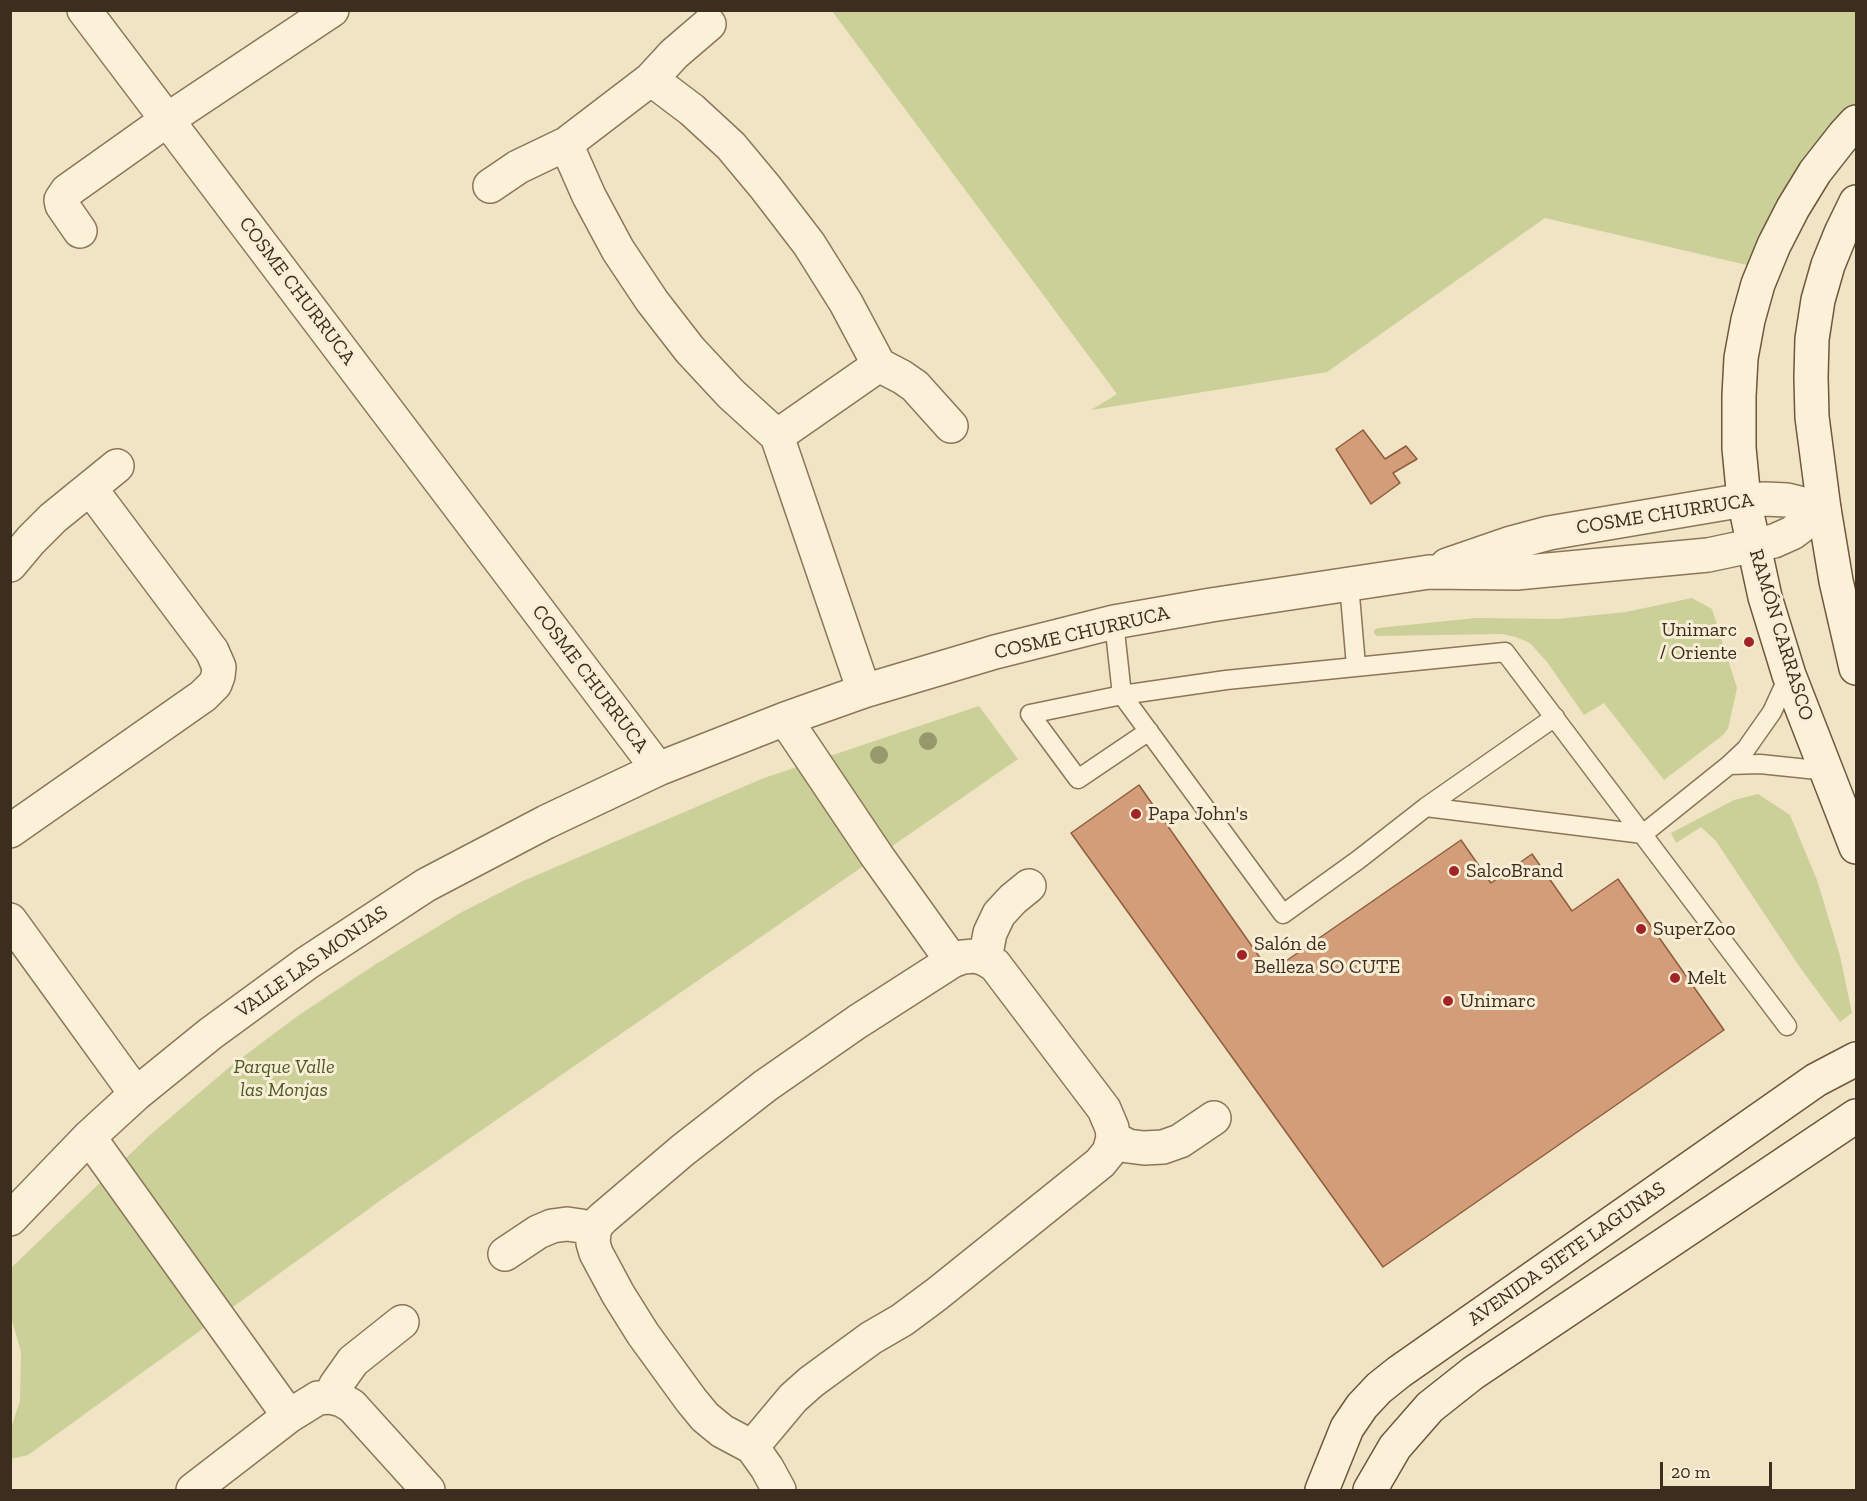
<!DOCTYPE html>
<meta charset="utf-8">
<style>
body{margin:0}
#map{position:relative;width:1867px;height:1501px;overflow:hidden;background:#f1e4c5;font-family:"Zilla Slab",serif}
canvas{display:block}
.frame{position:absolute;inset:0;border:12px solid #3d2d1e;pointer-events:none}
.scale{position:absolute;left:1660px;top:1462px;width:112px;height:27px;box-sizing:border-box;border:3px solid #3d2d1e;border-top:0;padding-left:8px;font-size:18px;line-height:21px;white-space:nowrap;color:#3d2d1e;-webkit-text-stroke:4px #f8eed5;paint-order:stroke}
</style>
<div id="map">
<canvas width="1867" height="1501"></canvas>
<div class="frame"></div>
<div class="scale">20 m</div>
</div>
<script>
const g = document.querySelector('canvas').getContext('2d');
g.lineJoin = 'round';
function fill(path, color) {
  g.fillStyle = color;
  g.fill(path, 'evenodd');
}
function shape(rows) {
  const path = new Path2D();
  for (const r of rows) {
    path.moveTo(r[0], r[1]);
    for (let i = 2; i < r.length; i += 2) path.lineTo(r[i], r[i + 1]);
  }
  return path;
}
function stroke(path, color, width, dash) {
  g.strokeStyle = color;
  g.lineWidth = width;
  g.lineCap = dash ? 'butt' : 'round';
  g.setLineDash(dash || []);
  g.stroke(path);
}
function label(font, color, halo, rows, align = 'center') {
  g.font = font + ' "Zilla Slab",serif';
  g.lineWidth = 6;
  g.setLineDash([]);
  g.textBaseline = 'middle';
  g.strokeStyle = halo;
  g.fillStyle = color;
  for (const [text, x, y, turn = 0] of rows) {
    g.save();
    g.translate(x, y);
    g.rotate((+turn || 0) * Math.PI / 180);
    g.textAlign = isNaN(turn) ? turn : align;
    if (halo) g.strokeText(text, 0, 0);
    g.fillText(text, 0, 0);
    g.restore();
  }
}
fill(shape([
 [832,11,1856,11,1856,122,1764,269,1545,218,1327,372,1091,410,1117,394],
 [1692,598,1712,609,1737,688,1728,729,1723,735,1664,780,1604,703,1584,715,1547,662,1530,643,1516,637,1502,634,1377,636,1374,633,1374,630,1378,628,1476,618,1557,619,1626,612],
 [979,706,1018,759,388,1195,28,1455,11,1459,11,1428,20,1401,21,1352,11,1317,10,1270,12,1267,150,1135,232,1065,299,1015,376,964,460,913,523,881,764,778],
 [1758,794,1790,815,1817,880,1840,956,1852,1013,1840,1022,1799,966,1716,841,1701,827,1676,843,1671,833,1734,800]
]), '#cad097');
const building = shape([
 [1363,430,1385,459,1406,446,1417,459,1393,473,1400,483,1371,504,1336,449,1363,430],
 [1139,785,1270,972,1461,840,1491,883,1532,854,1572,911,1618,879,1724,1030,1383,1267,1071,833,1139,785]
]);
fill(building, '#d29d78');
stroke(building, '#8e5d3d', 1.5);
const lane = shape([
 [1349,584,1356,666],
 [1114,622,1122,695,1283,914,1358,860,1426,807,1555,717],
 [1149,731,1078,779,1030,714,1122,695,1226,680,1505,652,1787,1026],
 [1729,765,1760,764,1827,771],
 [1426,807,1643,834,1729,765,1746,749,1772,712,1789,675]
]);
const street = shape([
 [84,10,658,769],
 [651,79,692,110,731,146,766,188,809,244,846,303,879,365,902,377,915,386,951,426],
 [566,144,589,196,618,250,652,301,690,350,731,394,777,436,864,691],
 [490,186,518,167,566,144,651,79,674,54,709,24],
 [80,231,62,205,61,200,67,191,167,120,332,10],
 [777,436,879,365],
 [10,565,31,540,53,518,117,466],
 [1447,565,1508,544,1549,533,1744,500,1765,499,1787,500,1824,509],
 [785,719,877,856,952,961],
 [10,831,203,696,215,684,218,676,219,667,212,651,90,488],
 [10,920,136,1094],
 [985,959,990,933,999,914,1013,899,1029,886],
 [89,1137,289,1416],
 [1113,1138,1128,1146,1144,1148,1163,1147,1180,1141,1214,1118],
 [10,1219,89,1137,136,1094,210,1034,307,963,426,885,546,822,658,769,785,719,864,691,995,652,1114,622,1211,605,1429,572,1516,573,1708,555,1774,541,1792,533,1824,509],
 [505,1254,538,1232,552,1226,567,1224,581,1226,594,1232],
 [330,1397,336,1385,353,1361,402,1322],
 [752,1447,793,1398,811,1382,871,1338,902,1320,937,1294,1100,1163,1109,1152,1113,1138,1112,1128,1104,1109,995,965,985,959,975,956,963,957,952,961,857,1022,765,1086,683,1150,603,1218,597,1224,594,1232,593,1243,596,1253,618,1294,643,1334,691,1400,705,1417,722,1431,752,1447,767,1468,779,1490],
 [193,1490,289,1416,318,1398,330,1397,342,1400,352,1406,428,1490]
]);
const secondary = shape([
 [1856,122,1844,135,1815,172,1793,208,1774,245,1758,284,1748,320,1741,358,1739,396,1739,448,1744,500,1765,597,1789,675,1856,847],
 [1856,202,1841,233,1828,265,1818,300,1812,339,1811,377,1812,417,1824,509,1836,581,1856,668],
 [1322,1490,1347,1428,1362,1406,1379,1388,1399,1372,1816,1080,1856,1059],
 [1370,1490,1395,1447,1430,1407,1473,1373,1856,1116]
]);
stroke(lane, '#8d7559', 21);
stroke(street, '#8d7559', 36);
stroke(secondary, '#6f563c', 36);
stroke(lane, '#fbf1d9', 18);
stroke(street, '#fbf1d9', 33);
stroke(secondary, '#fbf1d9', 33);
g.fillStyle = '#97986c';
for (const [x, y] of [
 [928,741],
 [879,755]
]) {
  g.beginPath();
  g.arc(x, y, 9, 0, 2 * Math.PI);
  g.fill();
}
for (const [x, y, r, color] of [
 [1749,642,6,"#a12526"],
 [1136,814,6,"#a12526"],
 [1454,871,6,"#a12526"],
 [1641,929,6,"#a12526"],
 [1242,955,6,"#a12526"],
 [1675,978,6,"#a12526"],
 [1448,1001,6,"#a12526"]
]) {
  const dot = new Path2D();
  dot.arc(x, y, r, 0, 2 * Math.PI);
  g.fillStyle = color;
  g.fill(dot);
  stroke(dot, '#f8eed5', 2);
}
label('20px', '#3d2d1e', '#f8eed5', [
 ["COSME CHURRUCA",297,291,53],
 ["COSME CHURRUCA",1665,514,-9],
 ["COSME CHURRUCA",1082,633,-13],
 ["RAMÓN CARRASCO",1781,635,73],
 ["COSME CHURRUCA",590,679,53],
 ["VALLE LAS MONJAS",312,962,-35],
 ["AVENIDA SIETE LAGUNAS",1567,1254,-35]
]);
label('20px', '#3d2d1e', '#f8eed5', [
 ["Unimarc",1737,630,"right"],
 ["/ Oriente",1737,653,"right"],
 ["Papa John's",1148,814],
 ["SalcoBrand",1466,871],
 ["SuperZoo",1653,929],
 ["Salón de",1254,944],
 ["Belleza SO CUTE",1254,967],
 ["Melt",1687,978],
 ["Unimarc",1460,1001]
], 'left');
label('italic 20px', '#4d5a23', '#f8eed5', [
 ["Parque Valle",284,1067],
 ["las Monjas",284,1090]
]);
</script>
